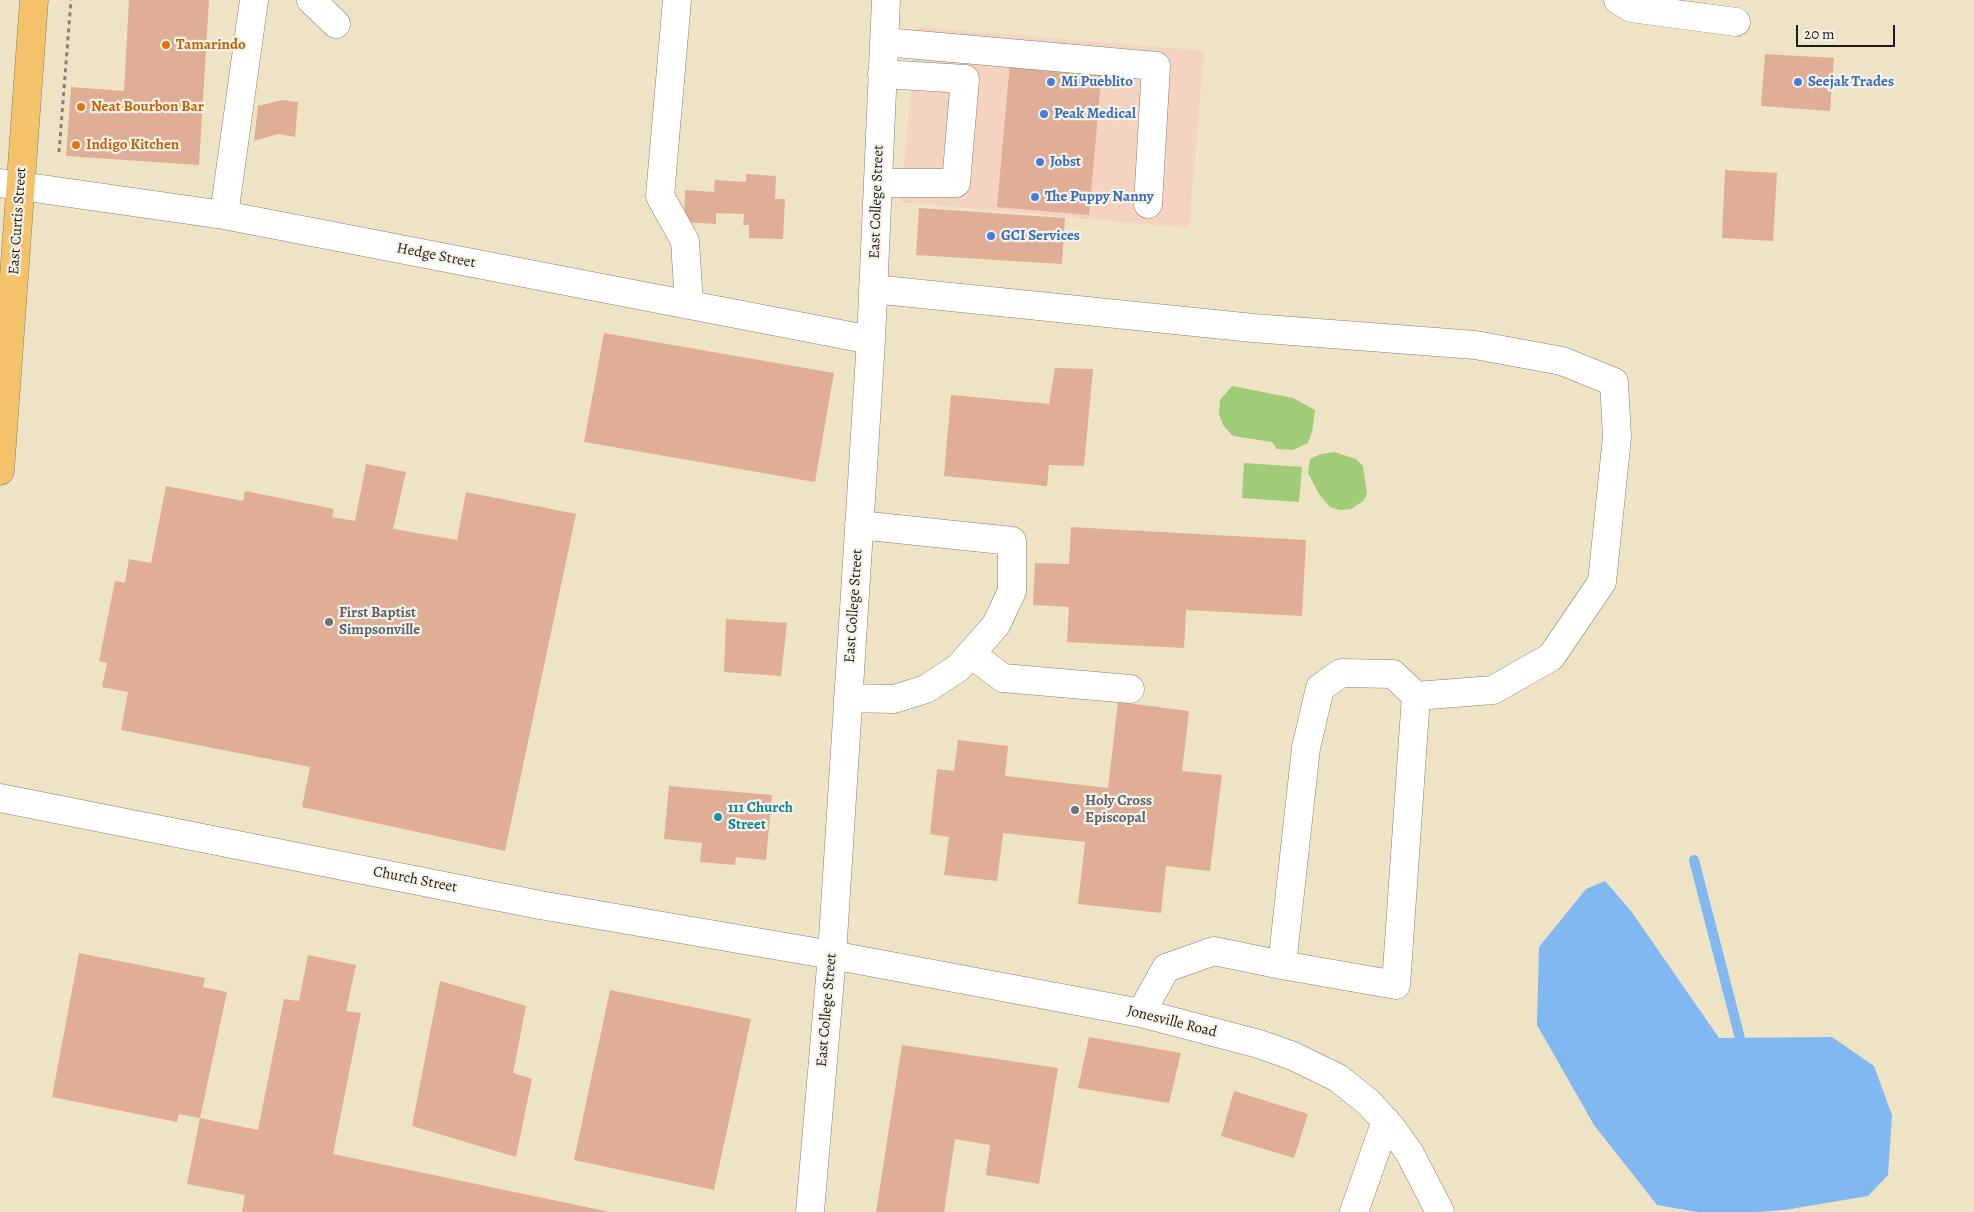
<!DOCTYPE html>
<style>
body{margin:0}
#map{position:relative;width:1974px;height:1212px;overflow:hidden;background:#eee3c5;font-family:Alegreya,serif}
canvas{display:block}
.scale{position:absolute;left:1796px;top:25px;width:99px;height:22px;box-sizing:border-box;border:2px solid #1c1c1c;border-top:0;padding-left:6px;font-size:15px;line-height:18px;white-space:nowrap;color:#1c1c1c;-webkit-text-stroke:4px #f7f3e8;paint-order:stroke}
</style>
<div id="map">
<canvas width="1974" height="1212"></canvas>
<div class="scale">20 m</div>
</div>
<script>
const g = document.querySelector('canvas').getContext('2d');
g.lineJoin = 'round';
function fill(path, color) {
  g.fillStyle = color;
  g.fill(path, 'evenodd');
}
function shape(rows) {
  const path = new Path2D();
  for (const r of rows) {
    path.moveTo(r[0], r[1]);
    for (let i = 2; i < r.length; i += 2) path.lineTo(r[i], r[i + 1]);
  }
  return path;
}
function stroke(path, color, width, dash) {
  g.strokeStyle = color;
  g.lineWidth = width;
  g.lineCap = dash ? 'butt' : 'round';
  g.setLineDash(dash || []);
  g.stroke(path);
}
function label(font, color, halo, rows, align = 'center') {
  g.font = font + ' Alegreya,serif';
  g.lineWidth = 4.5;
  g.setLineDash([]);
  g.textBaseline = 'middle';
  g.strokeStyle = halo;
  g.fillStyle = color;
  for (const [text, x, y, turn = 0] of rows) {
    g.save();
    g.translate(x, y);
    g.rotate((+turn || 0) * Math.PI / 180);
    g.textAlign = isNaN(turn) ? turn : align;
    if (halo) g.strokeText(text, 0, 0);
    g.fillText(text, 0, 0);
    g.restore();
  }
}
fill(shape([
 [917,27,1204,51,1189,228,901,202]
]), '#f4d3c0');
fill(shape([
 [1232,386,1293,398,1315,410,1312,432,1308,443,1293,450,1277,449,1272,442,1233,436,1223,425,1219,414,1220,400],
 [1334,452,1356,459,1363,466,1367,494,1363,501,1351,509,1340,510,1330,507,1319,494,1308,473,1310,459,1321,454],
 [1244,463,1302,467,1299,502,1242,498]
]), '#a0cc78');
fill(shape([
 [1605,881,1631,911,1719,1038,1832,1037,1874,1066,1892,1115,1888,1175,1868,1196,1784,1210,1758,1212,1697,1212,1657,1205,1594,1125,1537,1025,1539,947,1586,889]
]), '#81b8f1');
stroke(shape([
 [1694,860,1743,1050]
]), '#81b8f1', 10);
fill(shape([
 [129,0,209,0,199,165,66,156,71,87,124,91],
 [1765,54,1834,58,1830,111,1761,106],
 [1010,62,1102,70,1089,215,997,207],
 [282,100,298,102,295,137,278,134,254,141,258,106],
 [1725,170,1777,173,1773,241,1722,238],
 [746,174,776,176,775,199,785,199,783,239,749,238,749,225,743,225,744,214,716,213,716,224,684,222,685,190,714,192,715,180,746,182],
 [919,208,1065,218,1062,264,916,255],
 [604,333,834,373,815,482,584,442],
 [1055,368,1093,369,1084,466,1049,465,1047,486,944,476,951,395,1049,404],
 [366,464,406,472,393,529,457,540,466,492,576,514,505,851,302,807,310,767,121,730,128,692,102,687,107,663,99,661,115,581,125,583,129,559,151,563,166,486,243,501,245,491,334,509,332,517,355,521],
 [1071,527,1306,540,1302,616,1186,610,1184,648,1067,642,1069,607,1033,605,1035,563,1069,564],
 [726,619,787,623,781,676,724,672],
 [1118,702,1189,711,1182,771,1222,775,1210,871,1166,866,1161,913,1078,904,1085,842,1003,833,997,881,944,875,949,837,930,834,937,769,954,771,958,740,1008,746,1005,776,1108,788],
 [669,786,772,795,766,860,736,857,735,865,700,862,702,843,664,839],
 [79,953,205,978,203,987,227,992,200,1118,179,1114,177,1122,52,1097],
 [308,955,356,965,346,1011,361,1013,333,1154,610,1212,242,1212,245,1195,187,1184,200,1118,258,1130,284,999,299,1001],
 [440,981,526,1006,513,1073,532,1079,516,1157,412,1126],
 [610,990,751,1019,714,1190,574,1160],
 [1089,1037,1181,1053,1169,1103,1078,1088],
 [902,1045,1058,1068,1039,1184,986,1175,990,1145,955,1139,944,1212,876,1212],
 [1234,1091,1308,1114,1294,1158,1221,1136]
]), '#e0ae96');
const minor = shape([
 [311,0,336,24],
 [677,0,660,196,685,241,689,305],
 [1618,0,1631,8,1736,22],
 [884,42,1156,66,1148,204],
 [0,183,224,215,871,340],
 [878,183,956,183,965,79,882,74],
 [224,215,254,0],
 [873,289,1253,328,1475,345,1562,361,1614,382,1617,437,1602,582,1551,657,1493,690,1416,696],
 [971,654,1003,678,1130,689],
 [848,698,894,699,926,689,958,668,996,625,1012,591,1012,541,859,525],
 [0,798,540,905,832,955,1141,1013,1259,1044,1293,1056,1338,1078,1368,1102,1390,1126,1409,1152,1440,1212],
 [1141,1013,1166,968,1214,951,1282,965,1396,985,1416,696,1393,674,1341,673,1320,688,1306,748,1282,965],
 [810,1212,832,955,858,546,871,340,886,0],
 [1354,1212,1386,1121]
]);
const major = shape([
 [0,471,34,0]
]);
stroke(minor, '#858070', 29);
stroke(major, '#858070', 29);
stroke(shape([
 [59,152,71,0]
]), '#858070', 3, [4, 4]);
stroke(minor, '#fff', 28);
stroke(major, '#f4c26a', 28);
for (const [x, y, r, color] of [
 [166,45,5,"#e8710a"],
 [1051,82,5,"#3f7fe0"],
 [1798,82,5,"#3f7fe0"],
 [81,107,5,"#e8710a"],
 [1044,114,5,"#3f7fe0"],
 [76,145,5,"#e8710a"],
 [1040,162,5,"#3f7fe0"],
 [1035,197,5,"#3f7fe0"],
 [991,236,5,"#3f7fe0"],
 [329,622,5,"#6b7280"],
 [1075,810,5,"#6b7280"],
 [718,817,5,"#0f9aa8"]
]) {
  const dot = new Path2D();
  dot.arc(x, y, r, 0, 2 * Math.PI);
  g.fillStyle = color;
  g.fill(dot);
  stroke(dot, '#f7f3e8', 2);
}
label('bold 15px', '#c56008', '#f7f3e8', [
 ["Tamarindo",176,45],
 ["Neat Bourbon Bar",91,107],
 ["Indigo Kitchen",86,145]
], 'left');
label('bold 15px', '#366cbe', '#f7f3e8', [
 ["Mi Pueblito",1061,82],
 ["Seejak Trades",1808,82],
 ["Peak Medical",1054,114],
 ["Jobst",1050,162],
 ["The Puppy Nanny",1045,197],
 ["GCI Services",1001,236]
], 'left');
label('15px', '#1c1c1c', '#f7f3e8', [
 ["East College Street",877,202,-88],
 ["East Curtis Street",18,221,-86],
 ["Hedge Street",436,256,11],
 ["East College Street",854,606,-86],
 ["Church Street",415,880,11],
 ["East College Street",827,1010,-85],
 ["Jonesville Road",1172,1022,14]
]);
label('bold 15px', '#5b616d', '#f7f3e8', [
 ["First Baptist",339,613],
 ["Simpsonville",339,630],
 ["Holy Cross",1085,801],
 ["Episcopal",1085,818]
], 'left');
label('bold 15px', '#0d838f', '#f7f3e8', [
 ["111 Church",728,808],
 ["Street",728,825]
], 'left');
</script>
